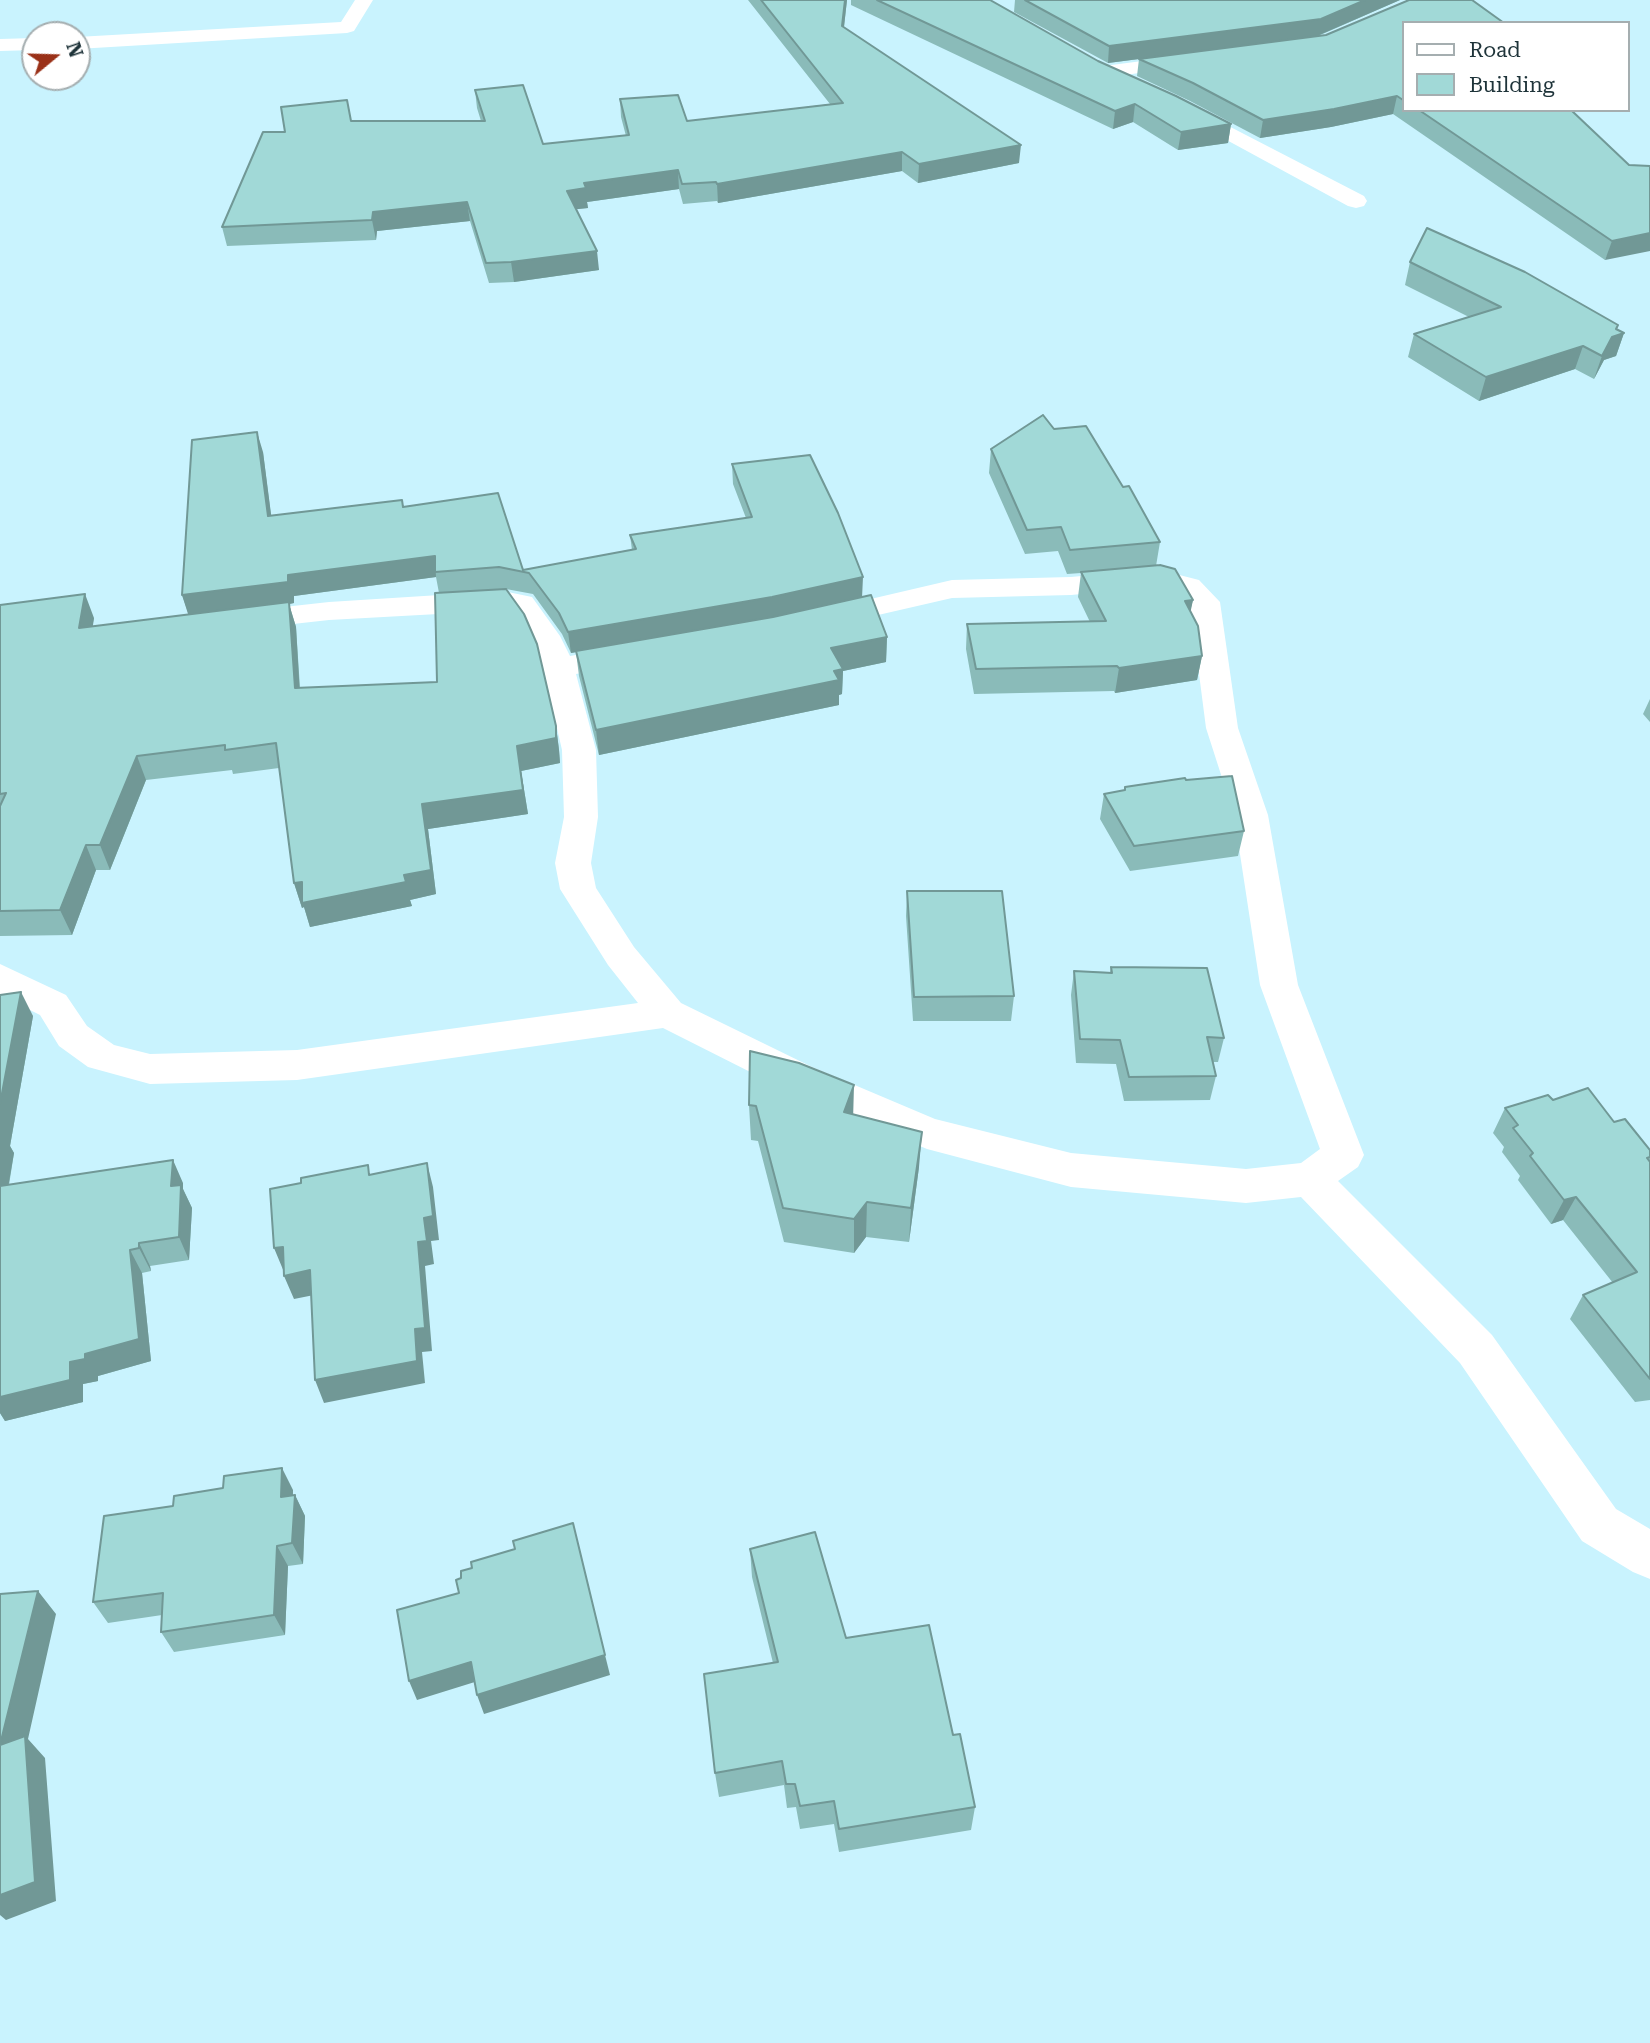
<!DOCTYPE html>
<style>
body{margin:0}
#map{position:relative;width:1650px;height:2043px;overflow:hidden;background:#c9f3fe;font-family:"Roboto Serif",serif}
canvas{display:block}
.legend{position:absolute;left:1402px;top:21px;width:228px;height:91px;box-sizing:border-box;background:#fff;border:2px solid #a5aeb0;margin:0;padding:9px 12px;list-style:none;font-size:21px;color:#1f343a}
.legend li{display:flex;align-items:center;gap:14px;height:35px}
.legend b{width:35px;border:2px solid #a5aeb0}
.north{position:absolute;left:21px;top:21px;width:70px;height:70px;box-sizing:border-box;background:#fff;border:2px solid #a5aeb0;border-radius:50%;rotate:71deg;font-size:19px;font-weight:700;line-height:28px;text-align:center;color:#1f343a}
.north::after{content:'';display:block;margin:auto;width:24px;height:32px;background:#9a3118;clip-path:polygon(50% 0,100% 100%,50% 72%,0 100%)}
</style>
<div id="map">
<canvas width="1650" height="2043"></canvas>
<ul class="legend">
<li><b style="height:9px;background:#fff"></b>Road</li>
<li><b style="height:19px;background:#a1d9d7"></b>Building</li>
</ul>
<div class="north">N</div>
</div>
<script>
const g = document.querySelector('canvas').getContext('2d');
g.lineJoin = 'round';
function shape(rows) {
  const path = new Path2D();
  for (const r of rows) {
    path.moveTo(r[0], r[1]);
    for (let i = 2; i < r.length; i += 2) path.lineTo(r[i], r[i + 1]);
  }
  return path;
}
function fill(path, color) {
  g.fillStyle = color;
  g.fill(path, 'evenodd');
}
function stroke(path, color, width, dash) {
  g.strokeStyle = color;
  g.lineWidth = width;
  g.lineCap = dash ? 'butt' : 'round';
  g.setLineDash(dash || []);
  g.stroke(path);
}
fill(shape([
 [355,0,373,0,354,31,347,33,77,49,77,37,341,22,355,0],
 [35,38,35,50,0,51,0,39,35,38],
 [1188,55,1195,57,1198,61,1195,65,1104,78,1094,72,1104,66,1188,55],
 [1184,103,1364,196,1367,201,1364,206,1356,208,1348,206,1177,113,1174,109,1177,105,1184,103],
 [1156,569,1199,580,1220,602,1238,728,1268,815,1298,985,1364,1155,1358,1167,1338,1181,1492,1335,1616,1509,1650,1529,1650,1579,1633,1572,1582,1541,1460,1363,1301,1197,1246,1203,1071,1187,927,1149,784,1089,663,1028,297,1080,150,1084,88,1067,59,1046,40,1015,0,995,0,964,66,995,87,1026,114,1045,150,1054,297,1050,638,1003,608,965,560,889,555,863,564,817,562,750,543,667,530,637,511,610,329,620,239,630,228,627,224,621,228,615,239,612,329,602,503,591,532,597,560,636,570,656,630,646,641,648,646,655,641,662,576,674,596,750,598,817,591,863,596,888,634,947,681,1003,812,1067,935,1119,1071,1153,1246,1169,1301,1163,1320,1149,1260,985,1234,815,1206,728,1190,604,1177,592,1156,587,1071,595,952,598,826,627,815,624,811,618,815,612,952,580,1071,577,1156,569]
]), '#fff');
fill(shape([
 [748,0,847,0,844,27,1019,163,918,183,902,171,718,203,717,201,683,204,679,189,587,202,588,208,576,209,599,270,514,282,489,283,470,221,377,231,376,240,227,246,222,227,285,132,351,121,481,121,477,108,475,90,543,144,626,136,621,117,620,99,687,121,830,104],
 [851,0,981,0,1098,61,1231,124,1228,143,1178,150,1133,122,1113,129,851,5],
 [1015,0,1400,0,1318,36,1403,23,1403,110,1571,110,1629,165,1650,166,1605,260,1393,114,1331,127,1260,138,1190,101,1137,76,1139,59,1108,63,1014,12],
 [1410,262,1617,329,1624,333,1616,356,1604,360,1594,379,1575,369,1479,401,1408,357,1414,334,1469,317,1405,285],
 [1054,429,1123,487,1160,542,1156,566,1193,600,1190,611,1202,656,1197,680,1115,693,1114,691,974,694,966,649,967,624,1090,622,1078,597,1081,573,1067,574,1058,551,1025,554,989,473,991,449],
 [263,452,271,516,404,507,523,570,632,550,630,535,746,518,733,484,732,464,862,597,887,637,886,662,843,671,842,694,839,695,839,705,599,755,579,676,576,652,571,653,562,634,533,594,506,589,556,726,559,750,560,763,521,771,528,814,428,829,436,894,410,900,412,906,310,927,304,907,302,908,294,883,279,768,233,774,232,770,146,780,110,870,96,870,72,935,0,936,0,605,94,618,92,627,189,615,182,595],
 [436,577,439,593,437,682,300,688,296,627,289,604,294,603,294,596],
 [1650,699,1650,722,1643,714],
 [1186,780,1244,831,1238,856,1130,871,1100,819,1104,794],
 [907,891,1014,996,1011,1021,913,1021,906,916],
 [1111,967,1224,1038,1218,1062,1213,1062,1216,1076,1210,1100,1124,1101,1116,1064,1076,1063,1071,995,1074,971,1110,972],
 [0,995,33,1016,10,1146,14,1153,9,1185,183,1183,183,1189,192,1208,189,1260,150,1266,151,1271,142,1273,151,1361,98,1376,98,1381,83,1384,83,1402,5,1421,0,1413],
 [1553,1100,1614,1122,1650,1150,1650,1400,1635,1402,1570,1319,1583,1295,1613,1283,1563,1220,1551,1224,1518,1180,1520,1176,1502,1152,1504,1147,1493,1133,1505,1108],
 [749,1105,853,1114,919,1167,909,1242,866,1237,854,1253,784,1242,758,1141,751,1140],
 [293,1490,293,1495,295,1495,305,1516,303,1564,288,1566,285,1635,174,1652,161,1632,162,1615,108,1623,93,1602],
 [750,1549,953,1735,975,1807,971,1830,839,1852,834,1824,800,1829,796,1807,787,1808,784,1785,719,1797,715,1773,773,1663,752,1577]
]), '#8abbb9');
fill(shape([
 [845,0,847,0,842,44,842,26],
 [1365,0,1400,0,1317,36,1108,63,1109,46],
 [1397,96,1393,114,1331,127,1260,138,1263,120],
 [1135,104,1133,122,1113,129,1115,111],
 [1231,124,1228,143,1178,150,1181,132],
 [1021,145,1019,163,918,183,919,164],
 [902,152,902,171,718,203,717,184],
 [678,170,679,189,587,202,588,208,569,210,567,191,584,183],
 [467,202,470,221,377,231,376,240,372,220,373,212],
 [1650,233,1650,251,1605,260,1612,241],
 [597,251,599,270,514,282,511,262],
 [1618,325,1615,336,1624,333,1616,356,1604,360,1594,379,1602,356],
 [1583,346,1575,369,1479,401,1486,377],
 [257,432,263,452,274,537,268,516],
 [435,556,436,577,294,596,294,603,289,604,296,627,301,713,189,617,182,595,288,575],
 [863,577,862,598,772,618,571,653,568,632],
 [85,594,94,618,89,653,79,628],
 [1193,600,1188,624,1185,601],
 [887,637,886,662,843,671,842,694,839,695,839,705,599,755,596,730,831,648],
 [1202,656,1197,680,1115,693,1119,668],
 [556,726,559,750,560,763,521,771,528,814,428,829,436,894,410,900,412,906,310,927,304,907,302,908,294,883,404,875,422,804,517,746],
 [137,756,146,780,110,870,100,845],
 [86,845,96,870,72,935,60,910],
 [21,992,33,1016,10,1146,14,1153,4,1211,0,1203,0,1104],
 [854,1085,853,1121,844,1112],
 [922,1132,919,1167,909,1242,911,1208],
 [173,1160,183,1183,183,1189,192,1208,189,1260,179,1237,171,1186],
 [427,1163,433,1187,439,1240,431,1241,434,1264,425,1266,432,1351,422,1352,425,1383,324,1403,315,1380,415,1329,418,1242,424,1218],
 [1576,1197,1563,1220,1551,1224,1564,1200],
 [867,1202,866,1237,854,1253,854,1219],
 [139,1243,150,1266,151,1271,139,1248],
 [283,1247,284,1272,274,1248],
 [130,1250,142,1273,151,1361,98,1376,98,1381,83,1384,83,1402,5,1421,0,1413,0,1397,70,1362,85,1354],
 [310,1270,319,1294,294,1299,284,1276],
 [282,1468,293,1490,292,1518,281,1497],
 [295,1495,305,1516,303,1564,292,1543],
 [277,1546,288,1566,285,1635,274,1615],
 [38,1591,56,1614,28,1739,45,1758,56,1901,6,1920,0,1915,0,1745],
 [605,1655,610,1675,484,1714,477,1695],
 [471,1662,478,1681,417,1700,409,1681]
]), '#719896');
const building = shape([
 [761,0,845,0,842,26,1021,145,919,164,902,152,717,184,716,182,682,184,678,170,584,183,586,188,567,191,597,251,511,262,486,263,467,202,373,212,372,220,222,227,263,132,285,132,281,107,347,100,351,121,485,121,475,90,523,85,543,144,629,135,620,99,678,95,687,121,843,103,761,0],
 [877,0,990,0,1098,61,1176,96,1231,124,1181,132,1135,104,1115,111,877,0],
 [1025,0,1365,0,1321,19,1109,46,1025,0],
 [1409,0,1472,0,1504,23,1403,23,1403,100,1397,96,1334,109,1263,120,1193,83,1139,59,1326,35,1409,0],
 [1419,110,1571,110,1629,165,1650,166,1650,233,1612,241,1419,110],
 [1427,228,1525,272,1618,325,1616,329,1624,333,1612,337,1602,356,1583,346,1486,377,1414,334,1501,307,1410,262,1427,228],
 [1043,415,1054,429,1086,426,1123,487,1129,486,1160,542,1070,550,1061,527,1027,530,991,449,1043,415],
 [257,432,268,516,402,500,403,507,498,493,523,570,636,549,630,535,752,517,732,464,810,455,838,513,863,577,772,597,568,632,559,613,529,573,499,567,435,572,435,556,288,575,288,582,182,595,192,440,257,432],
 [1160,565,1175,569,1193,600,1185,601,1198,626,1202,656,1119,668,1117,666,976,669,967,624,1106,621,1081,572,1160,565],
 [506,589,524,614,537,644,556,726,556,738,517,746,523,790,422,804,431,870,404,875,406,882,302,903,302,882,294,883,276,743,225,750,225,745,137,756,100,845,86,845,60,910,0,911,0,806,6,793,0,794,0,605,85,594,79,628,289,602,295,688,437,682,435,593,506,589],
 [871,595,887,637,831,648,843,669,834,671,839,680,596,730,576,651,773,617,871,595],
 [1232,776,1244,831,1134,846,1104,794,1125,790,1125,787,1185,778,1186,780,1232,776],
 [907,891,1002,891,1014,996,914,997,907,891],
 [1111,967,1207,968,1224,1038,1207,1037,1216,1076,1129,1077,1120,1040,1080,1039,1074,971,1112,973,1111,967],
 [21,992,0,1104,0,995,21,992],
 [750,1051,799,1063,854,1085,844,1112,922,1132,911,1208,867,1202,854,1219,783,1208,756,1106,749,1105,750,1051],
 [1588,1088,1614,1122,1625,1119,1650,1150,1650,1157,1647,1158,1650,1162,1650,1379,1583,1295,1637,1272,1576,1197,1564,1200,1530,1156,1533,1153,1513,1128,1518,1125,1505,1108,1548,1095,1553,1100,1588,1088],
 [173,1160,171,1186,181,1185,179,1237,139,1243,139,1248,130,1250,139,1339,85,1354,85,1359,70,1362,70,1380,0,1397,0,1186,173,1160],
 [427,1163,433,1216,424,1218,427,1241,418,1242,425,1328,415,1329,417,1361,315,1380,310,1270,284,1276,283,1247,274,1248,270,1189,301,1183,301,1178,368,1165,369,1175,427,1163],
 [282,1468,281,1497,295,1495,292,1543,277,1546,274,1615,161,1632,163,1593,93,1602,104,1516,173,1506,174,1496,223,1488,224,1476,282,1468],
 [573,1523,605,1655,477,1695,471,1662,409,1681,397,1610,459,1593,456,1580,461,1578,461,1571,472,1568,471,1562,515,1549,513,1541,573,1523],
 [815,1532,846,1638,929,1625,953,1735,960,1734,975,1807,839,1829,834,1801,800,1806,795,1784,786,1784,782,1761,715,1773,704,1674,778,1662,750,1549,815,1532],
 [38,1591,0,1745,25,1736,35,1882,0,1895,0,1594,38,1591]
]);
fill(building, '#a1d9d7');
stroke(building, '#719896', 2);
</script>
